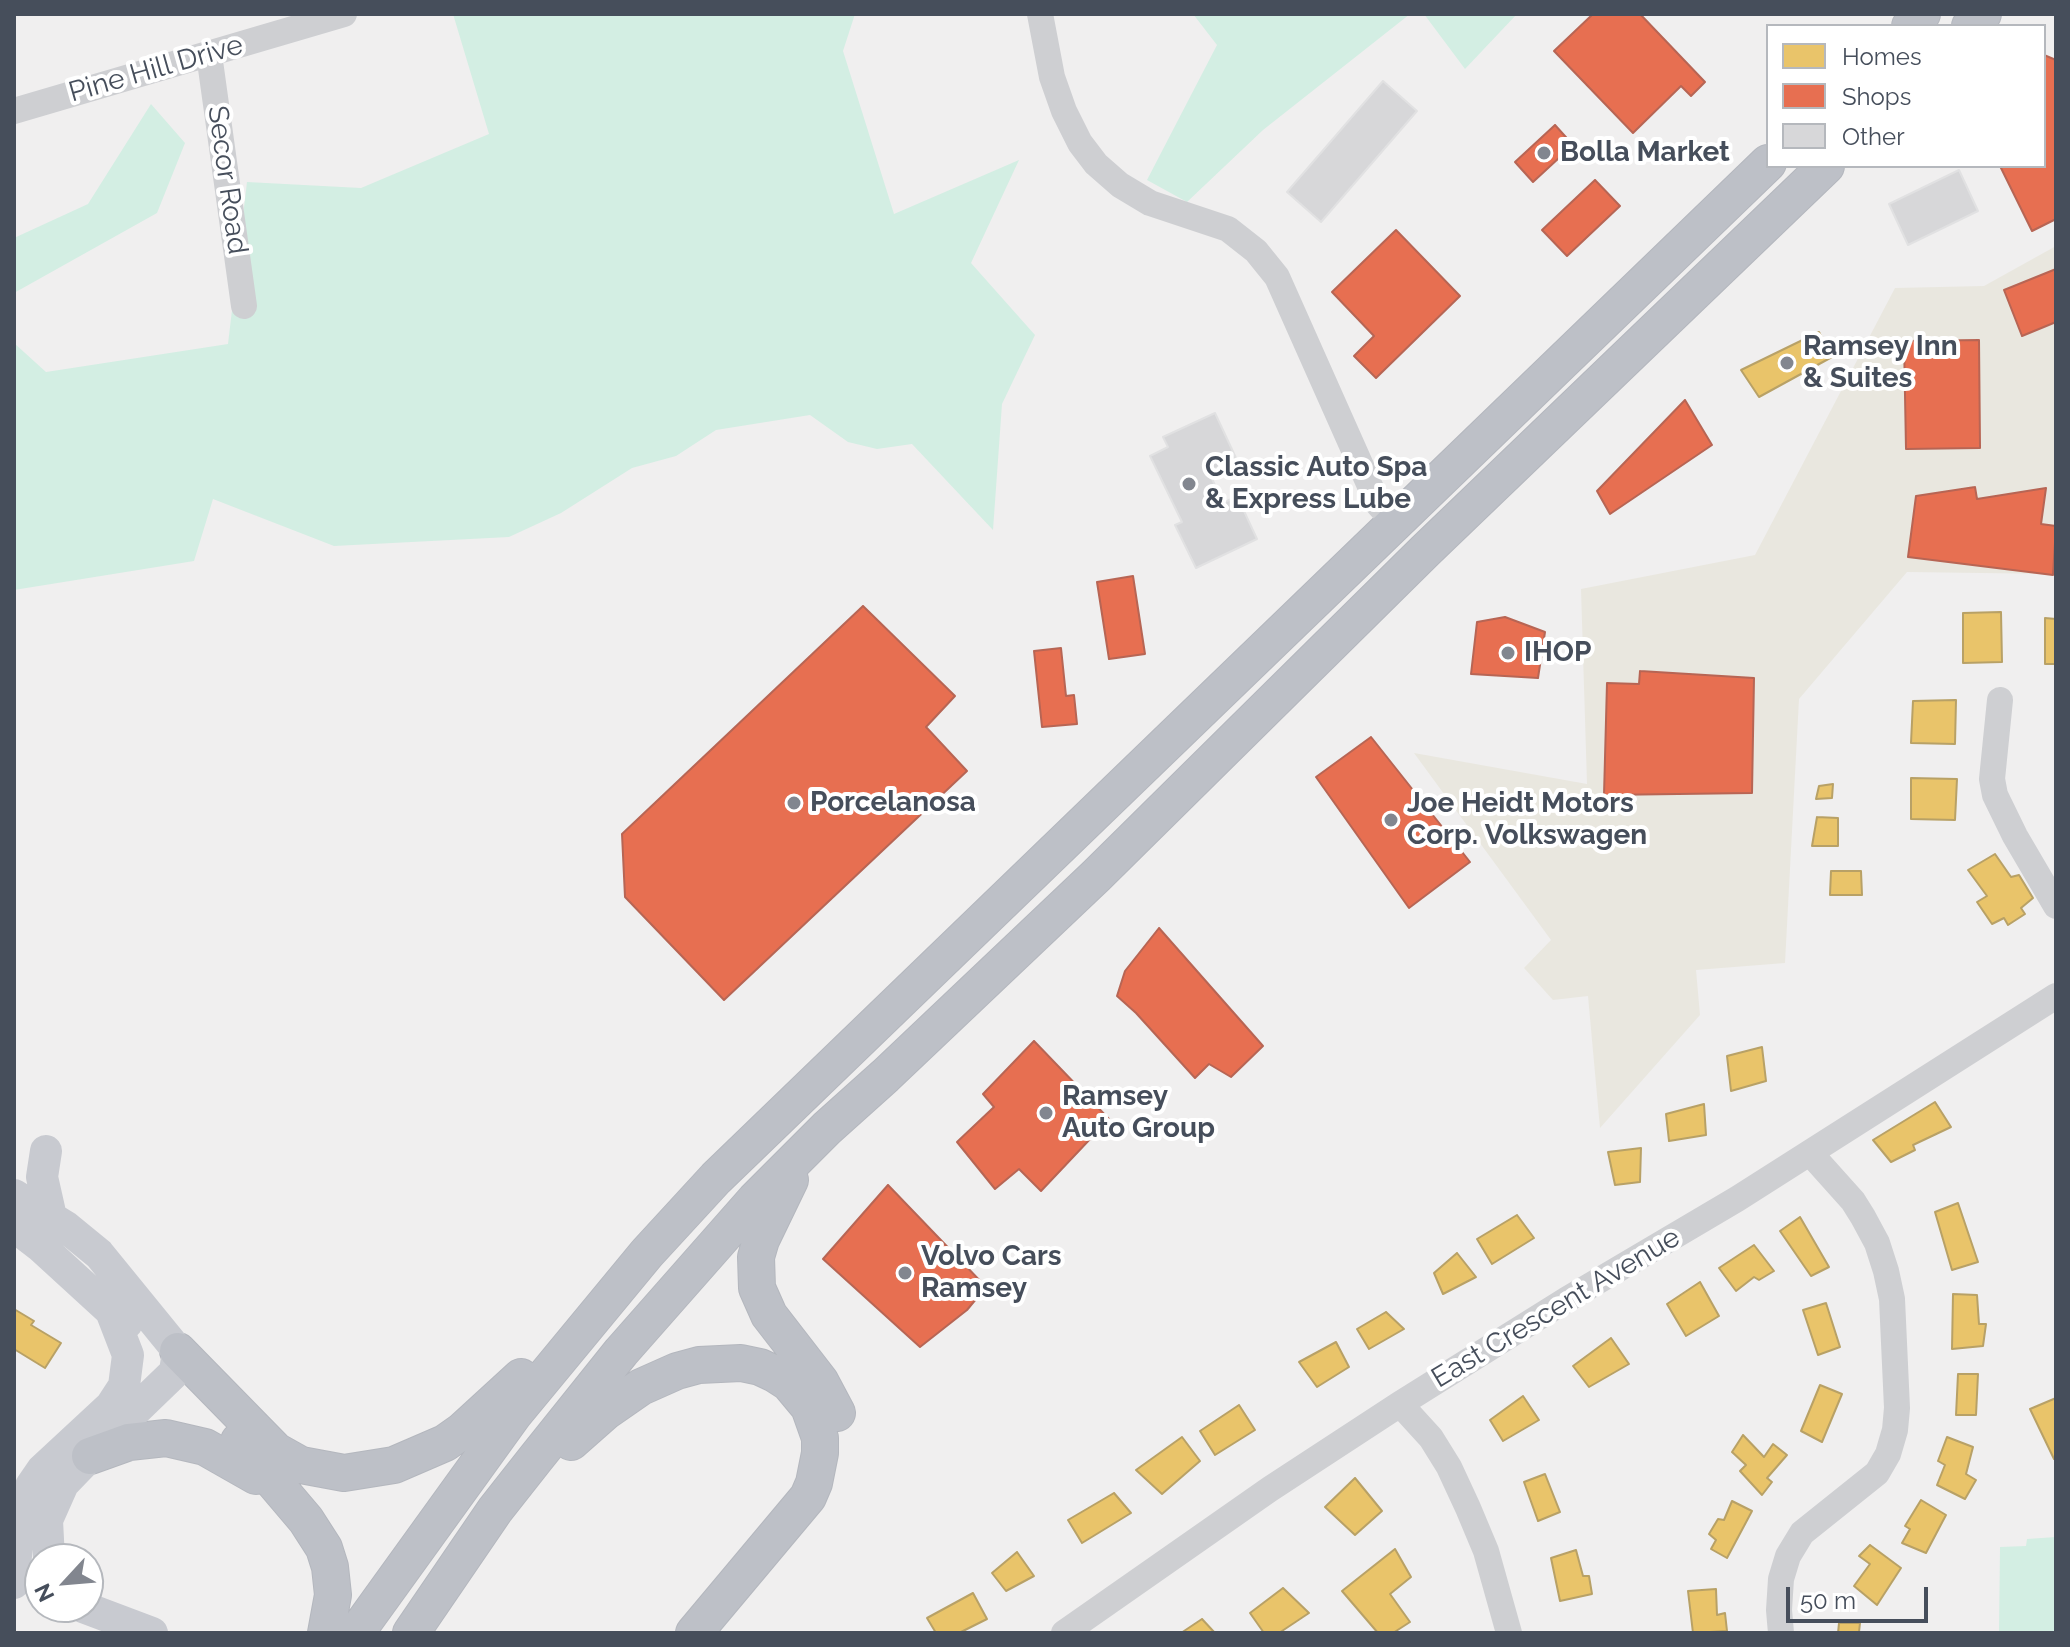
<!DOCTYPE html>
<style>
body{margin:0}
#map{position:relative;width:2070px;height:1647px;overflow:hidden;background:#f0efef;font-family:Raleway,sans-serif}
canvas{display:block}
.frame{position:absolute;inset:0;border:16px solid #464e5b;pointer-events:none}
.legend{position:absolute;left:1766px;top:24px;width:280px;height:144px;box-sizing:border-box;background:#fff;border:2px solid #b5b8bd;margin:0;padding:10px 14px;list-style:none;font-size:24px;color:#464e5b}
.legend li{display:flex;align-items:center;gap:16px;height:40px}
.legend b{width:40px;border:2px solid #b5b8bd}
.north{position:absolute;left:24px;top:1543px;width:80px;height:80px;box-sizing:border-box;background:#fff;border:2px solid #b5b8bd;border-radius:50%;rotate:244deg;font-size:22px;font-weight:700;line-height:32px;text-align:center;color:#464e5b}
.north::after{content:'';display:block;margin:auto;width:28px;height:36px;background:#82868f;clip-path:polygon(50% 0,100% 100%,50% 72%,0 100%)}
.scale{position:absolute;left:1786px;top:1587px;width:142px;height:36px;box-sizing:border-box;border:4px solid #464e5b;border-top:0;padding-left:10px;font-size:24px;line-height:28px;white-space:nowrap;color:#464e5b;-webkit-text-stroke:6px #fff;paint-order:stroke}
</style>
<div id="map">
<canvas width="2070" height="1647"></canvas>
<div class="frame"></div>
<ul class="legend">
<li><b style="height:22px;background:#e9c46a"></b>Homes</li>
<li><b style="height:22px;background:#e76f51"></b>Shops</li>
<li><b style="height:22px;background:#d7d7d9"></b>Other</li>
</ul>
<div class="north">N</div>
<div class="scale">50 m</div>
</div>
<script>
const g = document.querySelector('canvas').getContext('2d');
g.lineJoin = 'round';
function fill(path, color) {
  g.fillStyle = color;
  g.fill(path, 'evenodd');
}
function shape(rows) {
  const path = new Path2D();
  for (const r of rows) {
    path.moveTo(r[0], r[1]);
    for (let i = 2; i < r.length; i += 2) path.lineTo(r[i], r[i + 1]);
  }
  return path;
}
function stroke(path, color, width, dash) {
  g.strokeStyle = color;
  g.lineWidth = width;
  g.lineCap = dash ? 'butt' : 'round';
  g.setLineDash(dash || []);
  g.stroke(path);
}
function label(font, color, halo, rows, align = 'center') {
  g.font = font + ' Raleway,sans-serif';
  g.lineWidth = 8;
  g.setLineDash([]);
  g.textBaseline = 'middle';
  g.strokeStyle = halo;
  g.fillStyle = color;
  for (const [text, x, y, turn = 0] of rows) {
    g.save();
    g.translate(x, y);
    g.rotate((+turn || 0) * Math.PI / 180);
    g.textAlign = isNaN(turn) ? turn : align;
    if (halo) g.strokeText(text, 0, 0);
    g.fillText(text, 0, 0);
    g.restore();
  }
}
fill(shape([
 [2056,246,2056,574,1907,572,1799,699,1785,963,1696,970,1700,1015,1600,1128,1588,996,1553,1000,1524,968,1551,940,1414,753,1587,784,1581,589,1755,555,1895,288,1984,286]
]), '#e9e7df');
fill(shape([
 [453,14,855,14,843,51,894,214,1019,160,971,263,1035,335,1002,404,993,530,912,444,877,449,848,442,810,415,716,430,676,456,632,468,561,513,509,537,334,546,213,499,194,561,14,590,14,343,46,372,228,344,247,182,361,188,489,134],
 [1193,14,1410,14,1263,130,1187,202,1147,180,1217,45],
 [1424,14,1517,14,1465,69],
 [151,104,185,143,157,213,14,293,14,238,88,204],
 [2056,1537,2056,1633,1999,1633,2000,1547,2026,1546,2027,1539]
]), '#d3eee3');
const homes = shape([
 [1819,332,1832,357,1759,397,1741,370,1819,332],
 [2001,612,2002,662,1963,663,1963,613,2001,612],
 [2045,618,2056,619,2056,664,2045,664,2045,618],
 [1956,700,1955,744,1911,743,1913,701,1956,700],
 [1911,778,1957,779,1955,820,1911,819,1911,778],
 [1833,784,1832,798,1816,799,1819,786,1833,784],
 [1817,817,1838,818,1838,846,1812,846,1817,817],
 [1995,854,2011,877,2019,875,2033,898,2021,908,2025,914,2008,925,2004,918,1992,924,1977,902,1987,896,1968,870,1995,854],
 [1831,871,1861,871,1862,895,1830,895,1831,871],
 [1762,1047,1766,1081,1731,1091,1727,1056,1762,1047],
 [1935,1102,1951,1127,1913,1145,1915,1150,1891,1162,1873,1140,1935,1102],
 [1704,1104,1706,1135,1669,1141,1666,1114,1704,1104],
 [1641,1148,1640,1182,1615,1185,1608,1152,1641,1148],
 [1958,1203,1978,1262,1952,1270,1935,1212,1958,1203],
 [1517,1215,1534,1238,1492,1264,1477,1239,1517,1215],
 [1800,1217,1829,1267,1811,1276,1780,1231,1800,1217],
 [1754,1245,1774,1271,1759,1280,1754,1277,1736,1291,1719,1268,1754,1245],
 [1457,1253,1476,1277,1443,1294,1434,1273,1457,1253],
 [1700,1282,1719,1316,1686,1336,1667,1304,1700,1282],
 [1953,1294,1977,1295,1979,1324,1986,1324,1983,1346,1952,1349,1953,1294],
 [1826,1303,1840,1347,1818,1355,1803,1310,1826,1303],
 [14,1309,34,1321,31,1325,61,1343,45,1368,14,1349,14,1309],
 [1386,1312,1404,1329,1369,1349,1357,1329,1386,1312],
 [1611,1338,1629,1364,1589,1387,1573,1366,1611,1338],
 [1336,1342,1349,1367,1317,1387,1299,1362,1336,1342],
 [1958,1374,1978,1374,1976,1415,1956,1415,1958,1374],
 [1820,1385,1842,1394,1822,1442,1801,1431,1820,1385],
 [1523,1396,1539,1420,1503,1441,1490,1420,1523,1396],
 [2056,1398,2056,1458,2054,1459,2030,1409,2056,1398],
 [1239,1405,1255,1430,1215,1455,1200,1431,1239,1405],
 [1743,1435,1764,1457,1773,1444,1787,1455,1767,1478,1772,1482,1762,1495,1740,1471,1746,1465,1732,1452,1743,1435],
 [1182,1437,1200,1461,1162,1494,1136,1470,1182,1437],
 [1947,1437,1973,1447,1966,1474,1976,1480,1965,1499,1937,1485,1945,1465,1938,1461,1947,1437],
 [1545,1474,1560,1512,1538,1521,1524,1482,1545,1474],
 [1355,1478,1382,1511,1355,1535,1325,1507,1355,1478],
 [1114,1493,1131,1513,1082,1543,1068,1520,1114,1493],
 [1921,1500,1946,1515,1926,1553,1902,1543,1910,1529,1905,1526,1921,1500],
 [1732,1501,1752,1511,1727,1558,1711,1549,1716,1540,1709,1534,1718,1519,1724,1520,1732,1501],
 [1870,1545,1901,1568,1877,1605,1854,1586,1870,1564,1859,1556,1870,1545],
 [1395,1549,1411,1577,1390,1594,1410,1622,1393,1633,1378,1633,1342,1591,1395,1549],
 [1576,1550,1583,1576,1589,1576,1592,1594,1560,1601,1551,1558,1576,1550],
 [1017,1552,1034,1576,1006,1591,992,1573,1017,1552],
 [1283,1588,1309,1613,1279,1633,1264,1633,1250,1613,1283,1588],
 [1716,1589,1717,1615,1725,1613,1727,1631,1693,1633,1688,1591,1716,1589],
 [973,1593,987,1619,959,1633,936,1633,927,1618,973,1593],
 [1202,1619,1215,1633,1181,1633,1202,1619],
 [1839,1623,1860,1623,1859,1632,1864,1633,1838,1633,1839,1623]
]);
fill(homes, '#e9c46a');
stroke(homes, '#b8a166', 2);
const shops = shape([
 [1593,14,1640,14,1705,82,1691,96,1681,86,1633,133,1554,51,1593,14],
 [2044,55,2056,60,2056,219,2032,231,2000,166,2044,166,2044,55],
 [1555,125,1573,145,1533,182,1515,162,1555,125],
 [1595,180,1620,206,1567,256,1542,230,1595,180],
 [1396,230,1460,296,1376,378,1354,356,1374,336,1332,292,1396,230],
 [2056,269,2056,322,2022,336,2004,290,2056,269],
 [1979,340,1980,448,1906,449,1904,341,1979,340],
 [1685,400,1712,445,1610,514,1597,491,1685,400],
 [1975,487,1977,499,2046,488,2041,524,2056,526,2053,575,1908,557,1916,496,1975,487],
 [1133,576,1145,654,1109,659,1097,582,1133,576],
 [863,606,955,696,926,727,967,771,724,1000,625,897,622,834,863,606],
 [1505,617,1545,632,1538,678,1471,674,1477,622,1505,617],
 [1061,648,1066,696,1074,695,1077,724,1042,727,1034,651,1061,648],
 [1640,671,1754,678,1752,793,1604,795,1607,683,1639,684,1640,671],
 [1371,737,1470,862,1409,908,1316,777,1371,737],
 [1159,928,1263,1046,1231,1077,1209,1064,1195,1078,1136,1013,1117,996,1125,971,1159,928],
 [1034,1041,1109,1119,1041,1191,1019,1169,995,1189,957,1142,994,1107,983,1094,1034,1041],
 [888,1185,986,1287,967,1310,920,1347,823,1259,888,1185]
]);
fill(shops, '#e76f51');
stroke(shops, '#b76554', 2);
const building = shape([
 [1383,81,1417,111,1321,222,1287,192,1383,81],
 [1959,170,1978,211,1908,245,1889,204,1959,170],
 [1215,413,1236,458,1209,472,1223,503,1237,496,1257,539,1196,568,1175,525,1182,522,1150,456,1168,447,1163,437,1215,413]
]);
fill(building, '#d7d7d9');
stroke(building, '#e1e1e2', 2);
const highway = shape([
 [1910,26,1922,14],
 [1970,26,1983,14],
 [790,1180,761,1240,756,1257,757,1288,769,1315,820,1381,837,1413],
 [178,1351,276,1451,301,1465,344,1473,394,1465,445,1443,462,1431,521,1377],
 [239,1441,306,1520,324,1548,330,1567,333,1595,326,1633],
 [571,1442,605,1412,641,1387,677,1371,699,1365,741,1363,760,1367,775,1374,789,1383,809,1407,820,1438,820,1453,814,1483,808,1497,694,1633],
 [90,1456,129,1442,166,1438,205,1447,256,1476],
 [356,1633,514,1414,647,1253,716,1178,1768,163],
 [411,1633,495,1510,536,1458,621,1352,755,1200,827,1128,885,1076,1096,876,1425,551,1826,166]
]);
stroke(highway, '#b4b7be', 38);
stroke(shape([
 [1040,14,1052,77,1064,111,1080,143,1096,164,1120,185,1150,203,1228,229,1256,251,1277,277,1378,504,1395,523],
 [209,54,244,306],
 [14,111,344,14],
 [2000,700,1992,779,1995,795,2015,836,2056,906],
 [1400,1404,1431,1438,1449,1467,1468,1508,1486,1551,1509,1633],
 [1064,1633,1270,1489,1400,1404,1566,1300,1737,1199,2056,996],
 [1781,1633,1779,1610,1781,1579,1788,1556,1802,1533,1877,1473,1888,1454,1895,1430,1897,1408,1892,1299,1886,1271,1877,1243,1863,1217,1853,1201,1810,1153]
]), '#cecfd2', 26);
stroke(shape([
 [46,1151,42,1177,51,1217],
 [14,1195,66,1227,99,1254,178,1351,175,1372,117,1428,63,1484,47,1520,49,1559],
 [14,1226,40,1246,111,1311,127,1323],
 [14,1583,18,1528,31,1486,42,1470,111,1406,124,1386,128,1355,111,1311],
 [83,1607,152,1633]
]), '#c8cad0', 32);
stroke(highway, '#bdc0c7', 36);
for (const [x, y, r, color] of [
 [1544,153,8,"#82868f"],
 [1787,363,8,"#82868f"],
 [1189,484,8,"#82868f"],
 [1508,653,8,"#82868f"],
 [794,803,8,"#82868f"],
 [1391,820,8,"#82868f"],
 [1046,1113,8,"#82868f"],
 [905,1273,8,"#82868f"]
]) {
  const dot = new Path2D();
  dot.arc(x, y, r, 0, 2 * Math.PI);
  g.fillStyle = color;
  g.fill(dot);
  stroke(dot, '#fff', 3);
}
label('28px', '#464e5b', '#fff', [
 ["Pine Hill Drive",156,69,-16],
 ["Secor Road",227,180,82],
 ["East Crescent Avenue",1556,1308,-31]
]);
label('bold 28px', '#464e5b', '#fff', [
 ["Bolla Market",1560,153],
 ["Ramsey Inn",1803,347],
 ["& Suites",1803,379],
 ["Classic Auto Spa",1205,468],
 ["& Express Lube",1205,500],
 ["IHOP",1524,653],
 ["Porcelanosa",810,803],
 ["Joe Heidt Motors",1407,804],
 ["Corp. Volkswagen",1407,836],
 ["Ramsey",1062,1097],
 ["Auto Group",1062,1129],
 ["Volvo Cars",921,1257],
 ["Ramsey",921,1289]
], 'left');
</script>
